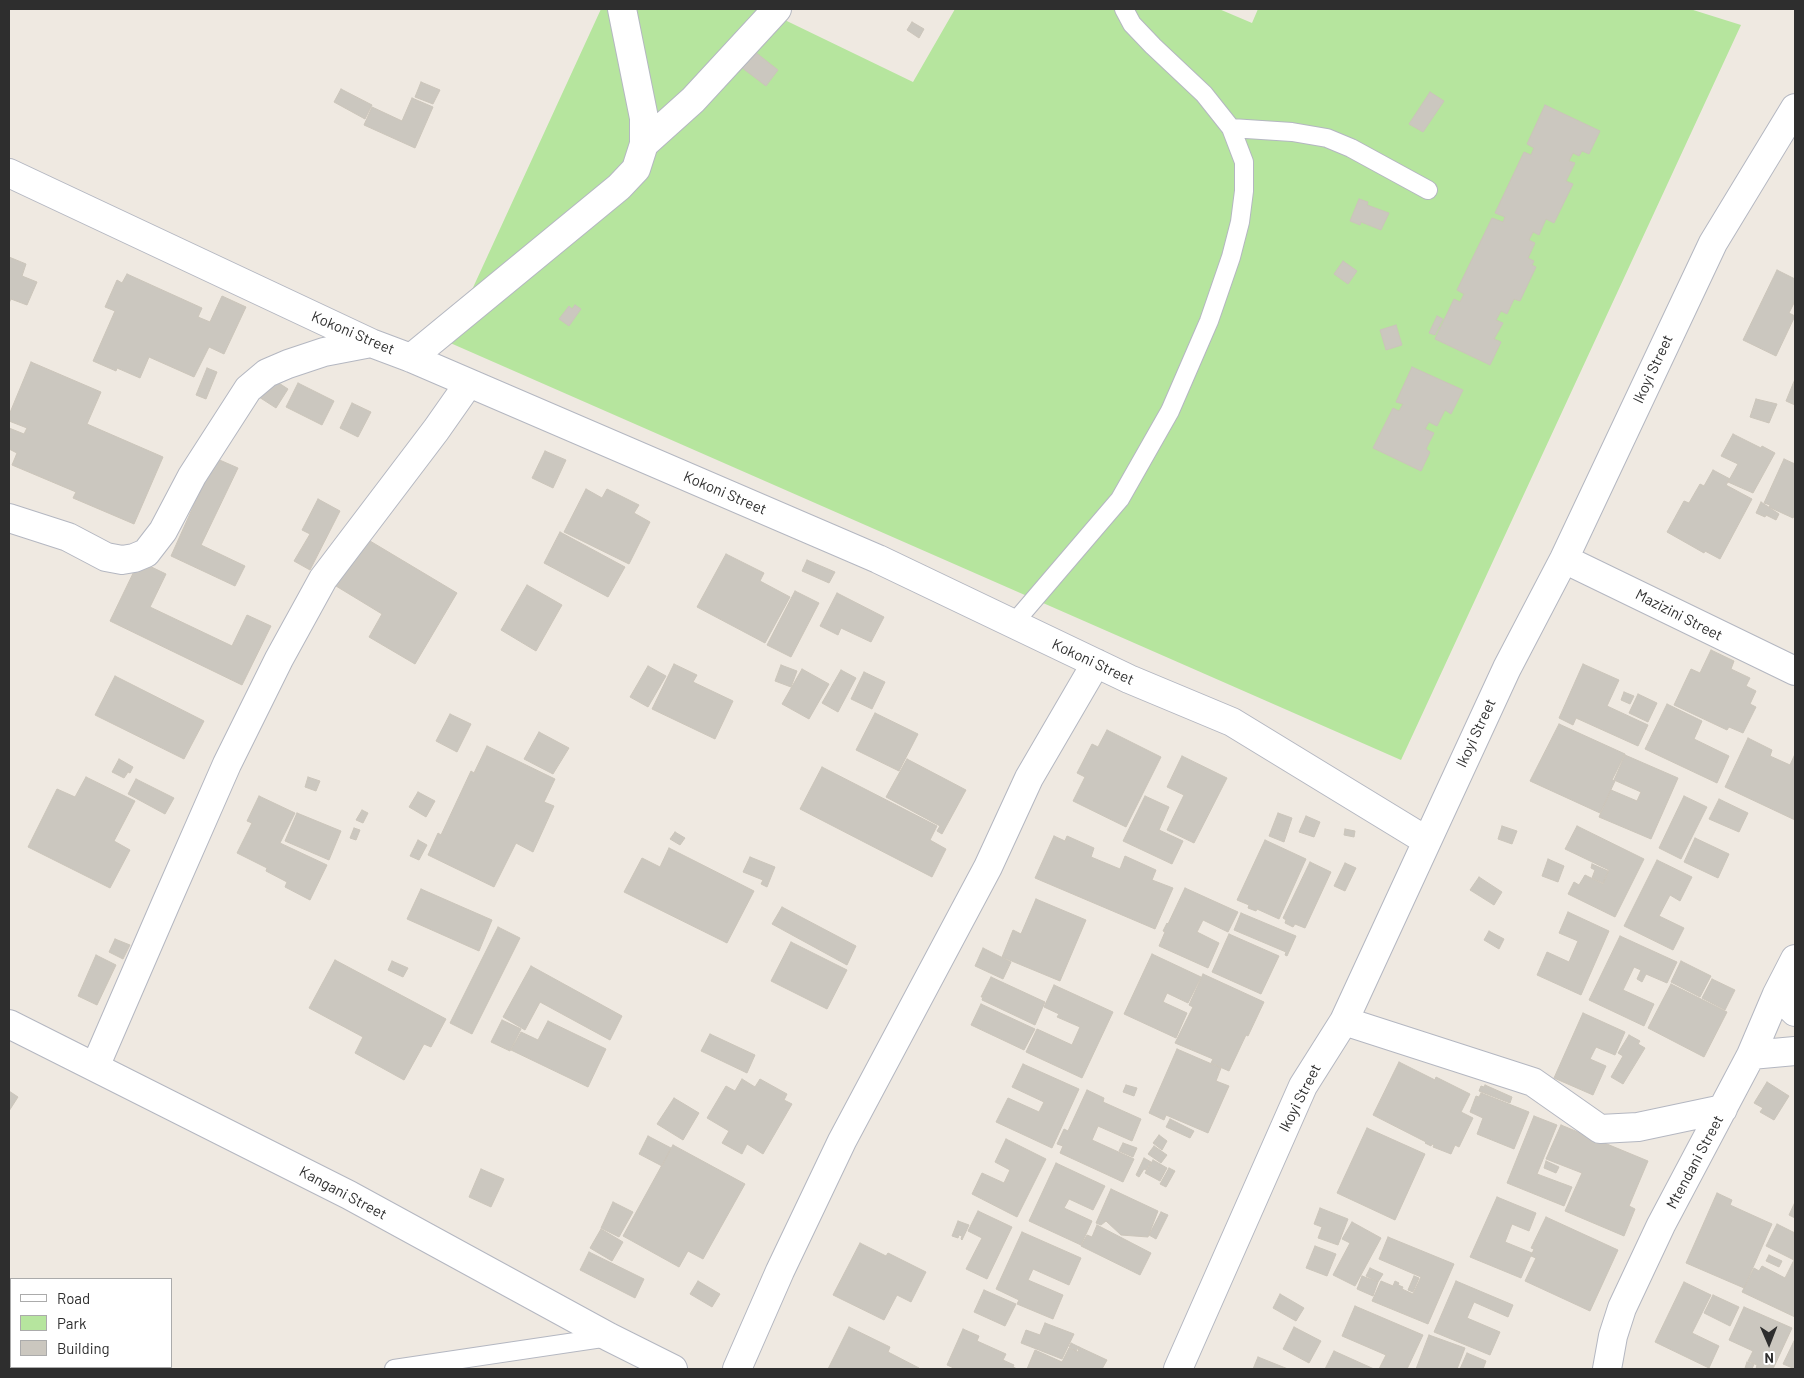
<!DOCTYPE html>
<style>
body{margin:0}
#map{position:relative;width:1804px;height:1378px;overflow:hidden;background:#efe9e1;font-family:Barlow,sans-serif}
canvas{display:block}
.frame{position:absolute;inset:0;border:10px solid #2e2e2e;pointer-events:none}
.legend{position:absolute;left:10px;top:1278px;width:162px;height:90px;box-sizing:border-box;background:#fff;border:1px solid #ababab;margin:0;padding:6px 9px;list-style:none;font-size:15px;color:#2e2e2e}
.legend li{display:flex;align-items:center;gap:10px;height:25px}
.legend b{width:25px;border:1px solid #ababab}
.north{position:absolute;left:1744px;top:1318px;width:50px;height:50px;-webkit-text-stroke:4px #fff;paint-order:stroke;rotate:179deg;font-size:14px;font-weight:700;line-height:20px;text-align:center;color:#2e2e2e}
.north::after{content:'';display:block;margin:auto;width:18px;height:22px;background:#2e2e2e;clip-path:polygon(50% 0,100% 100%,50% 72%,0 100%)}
</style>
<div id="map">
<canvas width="1804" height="1378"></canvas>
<div class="frame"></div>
<ul class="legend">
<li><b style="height:6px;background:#fff"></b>Road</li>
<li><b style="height:14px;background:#b6e59e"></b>Park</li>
<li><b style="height:14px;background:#cbc7bf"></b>Building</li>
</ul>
<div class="north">N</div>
</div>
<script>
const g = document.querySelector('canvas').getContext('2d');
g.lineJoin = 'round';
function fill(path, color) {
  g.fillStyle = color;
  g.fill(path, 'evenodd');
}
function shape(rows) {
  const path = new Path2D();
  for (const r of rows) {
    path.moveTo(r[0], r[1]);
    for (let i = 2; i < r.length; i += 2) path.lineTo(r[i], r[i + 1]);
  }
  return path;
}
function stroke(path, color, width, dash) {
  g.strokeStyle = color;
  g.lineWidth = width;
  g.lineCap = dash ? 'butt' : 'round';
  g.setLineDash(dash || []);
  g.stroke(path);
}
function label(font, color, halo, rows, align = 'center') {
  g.font = font + ' Barlow,sans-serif';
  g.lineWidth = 4.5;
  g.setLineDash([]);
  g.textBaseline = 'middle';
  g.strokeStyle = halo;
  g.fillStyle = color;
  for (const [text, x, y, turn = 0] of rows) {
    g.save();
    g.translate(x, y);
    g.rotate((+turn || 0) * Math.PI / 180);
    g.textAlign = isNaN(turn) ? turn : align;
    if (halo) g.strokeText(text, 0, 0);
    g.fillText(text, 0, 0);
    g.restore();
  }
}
fill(shape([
 [601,9,762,9,913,82,955,9,1219,9,1252,23,1258,9,1690,9,1741,25,1401,760,448,342]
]), '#b6e59e');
const building = shape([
 [912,22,924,29,919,38,907,30,912,22],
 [750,48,778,70,766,86,737,64,750,48],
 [421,82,440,90,433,104,415,97,421,82],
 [341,89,372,105,365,119,334,102,341,89],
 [1430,92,1444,101,1423,132,1409,124,1430,92],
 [412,98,433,107,415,148,364,125,372,107,402,121,412,98],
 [1545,105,1600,131,1589,154,1582,151,1579,156,1573,153,1569,161,1575,163,1566,181,1573,184,1554,223,1546,219,1539,235,1533,232,1529,240,1535,243,1528,258,1534,261,1532,265,1536,267,1520,301,1514,299,1507,314,1501,311,1496,320,1503,323,1494,339,1501,342,1490,365,1435,339,1454,299,1460,302,1464,294,1457,290,1492,218,1503,222,1505,217,1495,213,1524,152,1531,155,1534,148,1527,144,1545,105],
 [1359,199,1368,202,1367,205,1389,213,1381,230,1361,222,1360,225,1350,221,1359,199],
 [9,257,26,264,22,276,37,282,27,305,11,299,9,303,9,257],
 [1343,261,1357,271,1348,284,1334,274,1343,261],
 [1777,270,1795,279,1795,301,1789,313,1795,316,1776,356,1743,340,1777,270],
 [127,274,202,308,198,317,210,322,222,296,246,307,224,354,209,347,194,377,149,357,140,378,117,368,116,371,93,361,115,311,105,307,117,280,122,283,127,274],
 [575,305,581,309,569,326,559,319,569,306,572,309,575,305],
 [1437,316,1443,319,1435,335,1429,333,1437,316],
 [1396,325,1402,345,1386,350,1380,330,1396,325],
 [31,362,101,392,87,424,163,457,134,524,73,498,76,492,12,465,17,453,9,449,9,428,24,434,27,428,9,421,9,415,31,362],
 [1412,367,1463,390,1451,414,1445,410,1437,426,1429,422,1425,429,1434,433,1426,449,1430,452,1421,471,1373,448,1393,408,1399,411,1403,404,1396,402,1412,367],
 [207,368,217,372,206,399,196,395,207,368],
 [271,378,288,389,276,408,259,397,271,378],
 [1795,379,1795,405,1786,401,1795,379],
 [298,383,334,401,322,425,286,407,298,383],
 [1756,399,1777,404,1769,423,1750,417,1756,399],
 [352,403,371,412,358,437,340,428,352,403],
 [1733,434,1761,448,1762,446,1775,453,1753,493,1728,482,1738,464,1721,456,1733,434],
 [545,451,566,460,553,488,532,478,545,451],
 [215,458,238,468,201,545,245,566,235,586,171,556,215,458],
 [1784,459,1795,464,1795,513,1793,518,1769,507,1770,505,1764,503,1784,459],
 [1713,470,1730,479,1726,485,1752,499,1720,559,1705,551,1704,553,1667,532,1684,501,1689,503,1700,484,1704,486,1713,470],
 [586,489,602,498,607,489,639,505,634,513,650,522,629,564,564,532,586,489],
 [318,499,340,511,310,570,294,561,310,534,302,530,318,499],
 [1761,502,1779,514,1776,520,1766,515,1765,517,1756,513,1761,502],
 [560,532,625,567,608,597,544,563,560,532],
 [365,538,457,593,415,664,369,637,382,614,336,586,365,538],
 [726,554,764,573,760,581,790,597,765,643,697,607,726,554],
 [807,560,835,572,829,583,802,571,807,560],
 [139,561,166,574,150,607,232,646,247,615,271,626,242,685,110,621,139,561],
 [527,585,562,605,536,651,501,630,527,585],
 [795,591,819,603,791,657,767,645,795,591],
 [837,593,884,617,871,642,841,628,838,635,820,626,837,593],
 [1711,650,1734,661,1731,669,1750,678,1746,686,1756,691,1750,704,1756,707,1743,733,1729,727,1727,730,1674,705,1691,669,1700,673,1711,650],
 [674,664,697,675,693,682,733,701,715,739,652,709,674,664],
 [1583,664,1619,680,1607,706,1648,725,1638,746,1576,718,1573,725,1559,718,1583,664],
 [781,665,797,671,791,687,775,681,781,665],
 [648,666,666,676,648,707,630,697,648,666],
 [802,669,829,684,809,719,782,704,802,669],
 [841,670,856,678,838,712,822,703,841,670],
 [864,672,885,682,872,709,851,699,864,672],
 [115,676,204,721,184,759,95,715,115,676],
 [1624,692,1634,696,1630,704,1621,700,1624,692],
 [1638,694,1657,703,1648,722,1629,713,1638,694],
 [1667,704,1702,721,1694,739,1729,756,1717,783,1645,749,1667,704],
 [875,713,918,734,899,771,856,750,875,713],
 [450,714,471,724,457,752,436,741,450,714],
 [1559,724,1625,754,1612,780,1615,781,1600,813,1530,781,1559,724],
 [1107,730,1161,757,1126,827,1073,801,1085,777,1077,773,1092,744,1098,747,1107,730],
 [539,732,569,748,553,774,524,759,539,732],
 [1748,738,1772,750,1770,756,1790,765,1795,754,1795,820,1725,787,1748,738],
 [487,746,555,779,544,802,554,806,533,852,516,843,494,887,428,855,438,833,441,835,471,771,474,773,487,746],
 [1625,755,1678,778,1651,839,1599,817,1611,790,1637,801,1641,792,1614,780,1625,755],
 [1182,756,1227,778,1194,843,1167,830,1184,795,1167,787,1182,756],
 [119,759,133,767,130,773,128,772,124,778,112,772,119,759],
 [907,759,966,790,942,834,937,831,940,826,886,797,907,759],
 [822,767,937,826,930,840,946,849,932,877,800,809,822,767],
 [86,777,135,801,114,841,130,850,110,888,28,847,57,789,75,797,86,777],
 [308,777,320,781,316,791,305,787,308,777],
 [136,779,174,798,165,814,128,794,136,779],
 [418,792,435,801,426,817,409,807,418,792],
 [259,796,295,813,280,843,327,865,310,900,285,887,287,882,266,871,267,868,237,853,252,823,247,821,259,796],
 [1145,796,1169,807,1159,830,1183,841,1172,864,1123,841,1145,796],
 [1684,796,1707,807,1681,859,1659,848,1684,796],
 [1719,799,1748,813,1739,832,1709,819,1719,799],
 [362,810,368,813,363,823,356,820,362,810],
 [297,813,341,831,329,860,285,841,297,813],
 [1278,813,1292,818,1284,842,1269,836,1278,813],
 [1306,816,1320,822,1314,837,1299,832,1306,816],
 [1502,826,1517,831,1512,844,1498,839,1502,826],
 [1577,826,1644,859,1615,917,1568,894,1574,882,1579,885,1585,875,1603,884,1609,870,1565,849,1577,826],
 [354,828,360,830,356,840,350,838,354,828],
 [1345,829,1355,831,1354,837,1344,835,1345,829],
 [675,832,685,838,680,845,670,839,675,832],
 [1054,836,1065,841,1067,836,1094,848,1091,857,1120,869,1125,856,1156,870,1152,880,1173,888,1155,929,1035,878,1054,836],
 [1695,838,1729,854,1718,878,1684,862,1695,838],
 [418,840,427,845,419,860,410,856,418,840],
 [1265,840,1306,859,1279,919,1257,909,1256,911,1248,908,1249,905,1237,900,1265,840],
 [669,848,754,891,727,943,624,892,642,858,660,867,669,848],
 [750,857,775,867,767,887,761,884,763,880,743,872,750,857],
 [1548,859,1564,866,1558,882,1542,876,1548,859],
 [1657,860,1692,877,1680,901,1670,895,1659,916,1684,928,1673,950,1624,926,1657,860],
 [1310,862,1331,872,1305,928,1295,924,1293,927,1285,923,1286,920,1283,918,1310,862],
 [1345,863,1356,868,1345,891,1334,886,1345,863],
 [1592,864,1608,871,1603,883,1592,878,1595,870,1591,868,1592,864],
 [1479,877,1502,892,1494,905,1470,890,1479,877],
 [1185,888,1238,912,1228,932,1203,920,1197,932,1219,943,1208,968,1159,946,1165,932,1163,931,1167,923,1168,924,1185,888],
 [421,889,492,920,479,951,407,919,421,889],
 [1036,899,1086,920,1060,981,1002,957,1013,930,1021,934,1036,899],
 [782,907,856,946,847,965,772,924,782,907],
 [1568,912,1609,931,1581,995,1537,975,1547,952,1569,962,1578,941,1559,933,1568,912],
 [1241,913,1296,936,1287,956,1285,955,1286,952,1234,930,1241,913],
 [498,927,520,938,472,1034,450,1023,498,927],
 [1489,931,1504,939,1499,949,1484,940,1489,931],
 [1229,934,1279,956,1261,994,1212,972,1229,934],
 [1620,936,1677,962,1667,983,1646,974,1642,982,1637,979,1641,970,1634,967,1623,990,1654,1004,1644,1026,1589,1000,1620,936],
 [115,939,130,945,123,959,109,952,115,939],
 [791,942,847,970,827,1009,771,981,791,942],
 [983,948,1011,962,1003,979,975,966,983,948],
 [1152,954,1201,977,1188,1003,1167,993,1163,1002,1187,1013,1176,1038,1124,1014,1152,954],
 [96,955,116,965,97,1005,78,996,96,955],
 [335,960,446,1019,431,1047,424,1044,404,1080,355,1053,363,1037,309,1008,335,960],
 [392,961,408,968,403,977,388,970,392,961],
 [1681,961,1711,976,1700,997,1671,982,1681,961],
 [531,966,622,1016,610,1040,540,1002,525,1030,503,1017,531,966],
 [1203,974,1264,1002,1248,1036,1246,1035,1229,1071,1211,1063,1213,1059,1175,1043,1193,1007,1189,1005,1203,974],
 [991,977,1045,1002,1035,1025,982,1000,983,997,981,997,991,977],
 [1712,979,1735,990,1725,1010,1702,998,1712,979],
 [1671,984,1727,1012,1704,1057,1648,1028,1671,984],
 [1054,985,1113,1012,1082,1078,1026,1052,1037,1029,1072,1045,1080,1027,1057,1017,1059,1014,1044,1007,1054,985],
 [981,1004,1035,1029,1024,1050,971,1025,981,1004],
 [1583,1013,1625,1032,1615,1055,1596,1047,1590,1059,1606,1066,1593,1095,1554,1078,1583,1013],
 [502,1020,521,1029,510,1051,491,1042,502,1020],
 [548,1021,606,1049,588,1087,511,1050,521,1032,538,1040,548,1021],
 [710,1034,755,1055,747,1073,701,1051,710,1034],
 [1629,1035,1640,1041,1638,1044,1645,1048,1623,1084,1611,1077,1623,1056,1618,1053,1629,1035],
 [1177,1049,1221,1068,1216,1081,1229,1086,1208,1133,1166,1115,1164,1120,1149,1113,1177,1049],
 [1399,1062,1435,1080,1436,1077,1470,1094,1461,1112,1473,1118,1459,1147,1455,1145,1451,1154,1433,1147,1434,1145,1432,1144,1431,1146,1425,1143,1426,1142,1373,1115,1399,1062],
 [1023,1064,1079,1089,1052,1148,996,1122,1008,1098,1039,1112,1044,1102,1012,1087,1023,1064],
 [742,1079,755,1087,760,1079,787,1094,784,1100,792,1104,763,1154,747,1144,742,1154,722,1143,729,1131,707,1118,726,1086,735,1091,742,1079],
 [1767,1082,1789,1096,1774,1120,1760,1112,1763,1108,1754,1103,1767,1082],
 [1126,1085,1137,1088,1134,1096,1123,1092,1126,1085],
 [1485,1085,1512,1097,1510,1103,1479,1091,1481,1086,1484,1087,1485,1085],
 [1087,1090,1104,1098,1103,1102,1141,1119,1132,1141,1098,1126,1092,1140,1134,1159,1123,1182,1060,1153,1063,1146,1057,1144,1064,1129,1068,1131,1087,1090],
 [9,1091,18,1097,9,1111,9,1091],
 [1481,1093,1529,1112,1514,1149,1477,1134,1483,1118,1470,1112,1476,1096,1479,1097,1481,1093],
 [674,1098,699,1113,683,1140,657,1124,674,1098],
 [1534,1116,1557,1125,1537,1174,1572,1187,1564,1206,1507,1183,1534,1116],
 [1170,1119,1194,1131,1190,1138,1166,1127,1170,1119],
 [1561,1125,1648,1161,1629,1206,1635,1209,1624,1236,1565,1211,1582,1173,1546,1159,1561,1125],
 [1367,1128,1425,1154,1395,1220,1337,1193,1367,1128],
 [1159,1135,1167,1141,1162,1150,1153,1143,1159,1135],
 [648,1136,671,1148,662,1166,639,1154,648,1136],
 [1006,1139,1046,1159,1017,1217,972,1194,982,1173,1004,1183,1010,1170,995,1162,1006,1139],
 [1123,1143,1137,1148,1133,1157,1119,1151,1123,1143],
 [673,1145,745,1184,703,1259,688,1251,679,1267,623,1236,673,1145],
 [1154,1146,1167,1155,1161,1163,1148,1154,1154,1146],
 [1144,1158,1151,1162,1146,1170,1144,1169,1139,1177,1136,1175,1144,1158],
 [1153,1160,1167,1168,1160,1181,1145,1173,1153,1160],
 [1546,1161,1559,1167,1556,1173,1544,1168,1546,1161],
 [1056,1163,1105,1186,1093,1210,1069,1199,1064,1208,1092,1221,1081,1245,1029,1221,1056,1163],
 [1169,1168,1175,1171,1166,1187,1160,1184,1169,1168],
 [481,1169,504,1179,491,1207,469,1197,481,1169],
 [1111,1189,1158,1211,1148,1237,1121,1235,1106,1221,1101,1225,1096,1223,1111,1189],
 [1717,1193,1732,1200,1730,1205,1772,1224,1744,1288,1686,1263,1717,1193],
 [1497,1197,1536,1213,1529,1231,1512,1224,1505,1242,1532,1253,1521,1278,1470,1257,1497,1197],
 [613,1202,633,1212,619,1237,601,1228,613,1202],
 [1795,1202,1795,1218,1789,1215,1795,1202],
 [1320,1208,1348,1219,1338,1245,1318,1238,1322,1227,1314,1224,1320,1208],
 [978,1211,1012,1227,987,1279,966,1269,982,1238,968,1231,978,1211],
 [1161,1212,1168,1215,1156,1239,1149,1235,1161,1212],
 [1546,1217,1618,1250,1590,1311,1525,1281,1536,1258,1531,1256,1534,1249,1531,1248,1546,1217],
 [958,1221,969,1225,962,1240,961,1239,962,1236,959,1235,958,1238,952,1236,958,1221],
 [1352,1222,1381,1238,1355,1286,1333,1275,1350,1243,1342,1239,1352,1222],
 [1777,1224,1795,1233,1795,1317,1742,1292,1754,1268,1759,1271,1762,1266,1785,1278,1794,1260,1766,1246,1777,1224],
 [1097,1225,1151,1253,1140,1275,1081,1246,1087,1235,1092,1237,1097,1225],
 [601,1229,623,1242,612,1261,590,1248,601,1229],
 [1022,1232,1081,1258,1069,1285,1033,1269,1028,1280,1063,1295,1053,1319,1017,1304,1019,1300,996,1289,1022,1232],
 [1388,1237,1454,1264,1428,1324,1372,1301,1381,1281,1393,1286,1395,1281,1399,1283,1398,1285,1403,1287,1402,1289,1413,1294,1421,1277,1379,1259,1388,1237],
 [860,1243,886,1256,888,1253,926,1272,911,1302,897,1295,884,1320,833,1295,860,1243],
 [1315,1246,1336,1254,1327,1276,1306,1268,1315,1246],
 [589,1252,644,1279,635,1298,580,1270,589,1252],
 [1769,1255,1782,1261,1779,1267,1766,1261,1769,1255],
 [1370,1268,1383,1274,1378,1282,1366,1276,1370,1268],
 [1362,1276,1378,1282,1373,1296,1357,1289,1362,1276],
 [1414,1276,1419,1278,1413,1292,1408,1290,1414,1276],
 [698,1281,720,1294,712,1307,690,1294,698,1281],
 [1456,1281,1513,1305,1508,1317,1474,1302,1467,1318,1500,1332,1490,1355,1434,1332,1456,1281],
 [1684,1282,1711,1295,1692,1333,1719,1346,1709,1368,1655,1342,1684,1282],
 [984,1290,1016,1304,1005,1326,974,1312,984,1290],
 [1280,1294,1304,1308,1296,1321,1273,1308,1280,1294],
 [1713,1295,1739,1307,1730,1326,1704,1313,1713,1295],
 [1355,1306,1423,1335,1407,1369,1379,1369,1386,1355,1342,1336,1355,1306],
 [1744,1307,1792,1328,1773,1369,1756,1369,1757,1365,1748,1361,1753,1351,1729,1340,1744,1307],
 [1045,1323,1074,1334,1062,1359,1021,1343,1026,1330,1040,1335,1045,1323],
 [849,1327,890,1347,888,1352,919,1368,918,1369,828,1369,849,1327],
 [1294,1327,1321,1341,1309,1363,1283,1349,1294,1327],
 [963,1329,979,1336,977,1341,1006,1354,1003,1360,1014,1365,1013,1367,1017,1369,956,1369,947,1365,963,1329],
 [1429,1335,1465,1348,1457,1369,1416,1369,1429,1335],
 [1794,1341,1795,1341,1795,1369,1783,1364,1794,1341],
 [1071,1343,1079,1347,1076,1351,1069,1347,1071,1343],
 [1079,1347,1107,1360,1102,1369,1027,1369,1035,1350,1062,1362,1069,1348,1078,1352,1079,1347],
 [1334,1351,1374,1369,1325,1369,1334,1351],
 [1467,1353,1486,1361,1483,1369,1460,1369,1467,1353],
 [1258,1357,1288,1369,1253,1369,1258,1357],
 [1747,1362,1754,1364,1752,1369,1745,1368,1747,1362]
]);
fill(building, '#cbc7bf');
stroke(building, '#cbc5ba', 1);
const lane = shape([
 [1231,128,1292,132,1327,138,1351,148,1428,190],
 [1013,624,1120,499,1170,411,1209,321,1231,257,1240,222,1244,191,1244,162,1231,128,1204,94,1153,46,1132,24,1124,9],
 [394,1369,609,1337]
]);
const street = shape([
 [644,144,693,100,777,9],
 [9,173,371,343,411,358,878,559,1129,679,1232,722,1427,841],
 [411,358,619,187,636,169,644,144,644,118,622,9],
 [9,518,68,537,106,557,122,560,134,558,146,553,163,531,192,476,248,389,267,373,288,364,324,352,371,343],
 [1564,559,1795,671],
 [1777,994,1795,1012],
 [1344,1021,1533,1082,1600,1129,1638,1127,1723,1109],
 [9,1024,349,1195,609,1337,673,1369],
 [1751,1055,1795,1051],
 [95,1067,166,903,227,764,279,659,323,579,436,430,469,383],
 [737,1369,780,1271,842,1141,988,867,1029,778,1096,663],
 [1178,1369,1303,1086,1344,1021,1507,668,1564,559,1713,243,1795,108],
 [1607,1369,1613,1336,1622,1308,1661,1225,1751,1055,1777,994,1795,959]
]);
stroke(lane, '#b4b7c1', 20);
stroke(street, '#b4b7c1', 30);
stroke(lane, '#fff', 18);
stroke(street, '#fff', 28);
label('15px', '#2e2e2e', '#fff', [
 ["Kokoni Street",353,333,23],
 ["Ikoyi Street",1653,369,-65],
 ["Kokoni Street",725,493,23],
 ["Mazizini Street",1679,615,27],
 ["Kokoni Street",1093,662,25],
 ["Ikoyi Street",1476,733,-65],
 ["Ikoyi Street",1300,1098,-63],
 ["Mtendani Street",1695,1162,-62],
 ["Kangani Street",343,1193,28]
]);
</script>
